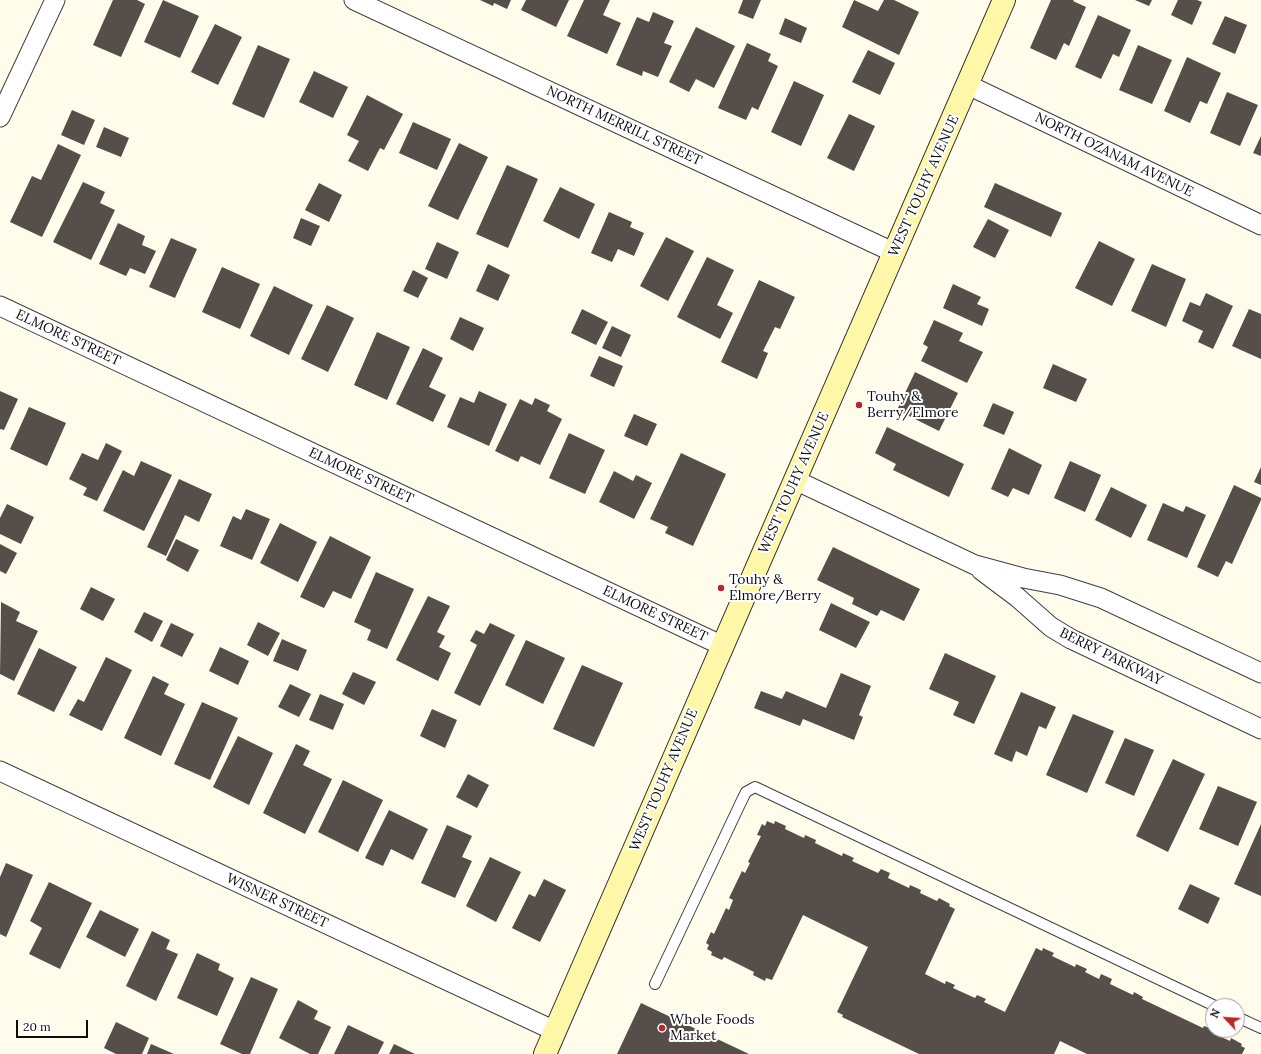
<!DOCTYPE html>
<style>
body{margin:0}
#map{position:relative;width:1261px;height:1054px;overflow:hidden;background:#fffcec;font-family:Lora,serif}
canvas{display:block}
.north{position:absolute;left:1205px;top:998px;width:40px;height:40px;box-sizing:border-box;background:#fff;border:1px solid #9e9e9e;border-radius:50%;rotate:295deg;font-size:11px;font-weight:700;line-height:16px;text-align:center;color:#0d0d0d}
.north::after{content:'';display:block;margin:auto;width:14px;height:18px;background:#ba2728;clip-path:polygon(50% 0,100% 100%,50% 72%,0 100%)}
.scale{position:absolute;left:16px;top:1020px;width:72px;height:18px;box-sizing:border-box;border:2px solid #0d0d0d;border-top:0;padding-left:5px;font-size:12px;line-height:14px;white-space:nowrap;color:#0d0d0d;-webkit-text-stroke:3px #fff;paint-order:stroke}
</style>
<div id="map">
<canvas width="1261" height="1054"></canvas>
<div class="north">N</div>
<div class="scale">20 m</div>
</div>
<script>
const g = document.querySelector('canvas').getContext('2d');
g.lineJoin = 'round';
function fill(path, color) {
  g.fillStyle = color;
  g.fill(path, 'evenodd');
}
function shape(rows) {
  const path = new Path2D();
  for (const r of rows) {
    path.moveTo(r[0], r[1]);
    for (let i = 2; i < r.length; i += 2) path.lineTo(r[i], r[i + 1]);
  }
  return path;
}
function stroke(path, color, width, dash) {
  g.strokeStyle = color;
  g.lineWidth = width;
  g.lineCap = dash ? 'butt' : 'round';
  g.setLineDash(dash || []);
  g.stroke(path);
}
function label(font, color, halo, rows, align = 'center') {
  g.font = font + ' Lora,serif';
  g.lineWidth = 4;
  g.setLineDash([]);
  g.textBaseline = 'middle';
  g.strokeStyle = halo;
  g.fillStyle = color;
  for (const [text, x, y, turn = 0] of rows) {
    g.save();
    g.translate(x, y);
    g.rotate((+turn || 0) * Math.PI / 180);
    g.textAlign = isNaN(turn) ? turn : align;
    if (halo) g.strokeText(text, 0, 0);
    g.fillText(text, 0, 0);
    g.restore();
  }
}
fill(shape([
 [113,0,137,0,145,4,121,57,93,45],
 [163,0,199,16,180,58,144,42],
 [480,0,511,0,507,9,494,3,493,6],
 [526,0,569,0,556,27,521,10],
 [584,0,610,0,603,15,621,23,607,54,567,36],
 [743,0,761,0,753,19,738,13],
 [854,0,878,11,884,0,894,0,919,12,899,55,842,27],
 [1051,0,1074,0,1073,1,1086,7,1069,46,1064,43,1056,60,1030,48],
 [1135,0,1152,0,1149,6],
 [1178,0,1197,0,1202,2,1192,25,1171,15],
 [653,12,674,21,664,43,672,46,658,77,643,71,642,76,616,65,637,17,649,22],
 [1098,15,1131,30,1119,57,1113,54,1101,79,1075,67],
 [1225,16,1247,25,1235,54,1212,44],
 [785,18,807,28,801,43,779,34],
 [215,24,242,37,218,85,191,72],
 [696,27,735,46,714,88,696,79,689,92,669,82],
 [747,43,771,54,768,61,778,66,758,110,752,107,746,120,718,108],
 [258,45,290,59,264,118,232,104],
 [1138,45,1172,60,1152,104,1119,90],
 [868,50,895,63,880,95,852,82],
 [1187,57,1221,73,1207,104,1200,101,1190,123,1164,111],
 [314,71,348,87,333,118,299,102],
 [794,81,824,95,801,146,771,132],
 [1227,92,1258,105,1240,146,1210,133],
 [367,95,403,114,384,150,380,148,368,171,348,161,359,141,347,135],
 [72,110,95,120,84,145,61,135],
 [849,114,875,126,854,171,827,158],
 [413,122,451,139,437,170,399,153],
 [104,127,129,138,121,157,96,147],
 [1261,136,1261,156,1253,153],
 [459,143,488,157,458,220,428,206],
 [58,144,81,155,42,237,10,222,32,176,41,180],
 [507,165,538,179,508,248,476,234],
 [83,182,105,192,100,203,115,210,91,260,53,242],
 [319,183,342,195,329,222,305,210],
 [995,183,1062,213,1051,237,984,207],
 [560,187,595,204,579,239,543,221],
 [609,212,632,222,630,227,644,233,634,256,618,249,612,262,591,253],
 [301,218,320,226,311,246,293,238],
 [988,219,1009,230,995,258,973,247],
 [118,223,145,236,142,245,156,251,145,274,130,268,126,276,99,264],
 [666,237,694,251,668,301,640,286],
 [171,238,197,249,175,298,149,287],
 [1099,241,1135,259,1112,306,1075,288],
 [437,242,459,252,447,279,425,269],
 [707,257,734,270,717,305,733,313,720,339,677,317],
 [488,264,510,275,498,301,476,291],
 [1152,264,1186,279,1166,327,1131,311],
 [222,267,260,284,240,329,202,312],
 [413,270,428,278,418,298,403,291],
 [759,280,795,297,780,329,775,327,763,351,768,353,757,379,721,362],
 [953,284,981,297,977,304,989,309,982,326,943,308],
 [274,286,313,305,289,355,250,336],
 [1206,293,1233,306,1213,349,1198,342,1203,331,1182,321,1190,302,1200,306],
 [327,305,354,318,328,372,301,359],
 [582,309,608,322,596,345,571,333],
 [1249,309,1261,314,1261,359,1232,346],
 [460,317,484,328,473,351,450,339],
 [934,320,963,333,959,341,983,352,967,383,921,361,928,347,923,344],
 [612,326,631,335,621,357,602,348],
 [377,332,410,347,387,400,354,385],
 [423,348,443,358,429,387,446,395,433,422,396,404],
 [599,356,623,366,614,387,590,376],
 [1053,364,1087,379,1076,402,1043,388],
 [915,372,958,393,939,431,897,410],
 [0,391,18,399,4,430,0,429],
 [479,391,507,404,489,446,447,427,460,397,474,403],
 [535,398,550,405,547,411,562,419,540,465,521,456,518,462,495,451,520,399,532,405],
 [993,403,1014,412,1004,435,983,426],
 [29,407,66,423,47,466,10,449],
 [634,414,657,424,647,446,624,436],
 [887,427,964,464,949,497,893,470,896,464,875,453],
 [569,433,605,450,585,494,549,478],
 [106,443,122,451,97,501,83,495,87,488,69,479,82,453,98,460],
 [1009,448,1042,465,1029,495,1013,488,1008,497,991,489],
 [681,453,726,474,693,546,665,533,668,527,650,519],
 [141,461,172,475,144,531,103,511,123,470,134,476],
 [1070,461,1101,475,1085,512,1054,498],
 [1261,467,1261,485,1254,482],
 [614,471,633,481,636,475,652,483,634,519,599,502],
 [179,479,212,494,199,522,185,515,166,556,147,547],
 [1234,485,1261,498,1261,500,1232,564,1226,561,1218,577,1197,567],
 [1111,487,1147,505,1131,538,1095,520],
 [1163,503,1183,512,1186,506,1206,515,1187,558,1147,540],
 [7,504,34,517,21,544,0,534,0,518],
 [246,509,270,519,252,560,220,546,233,516,241,520],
 [280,523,317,542,298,582,260,563],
 [330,536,371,557,351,599,333,591,324,608,300,597],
 [176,539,199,550,188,572,166,560],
 [0,544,17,553,6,574,0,571],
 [833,547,920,589,904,621,881,610,877,616,852,604,854,598,817,580],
 [376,572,414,589,387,649,367,640,371,630,354,622],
 [91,587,115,599,103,621,80,609],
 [428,596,450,606,437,632,445,636,439,647,451,653,438,681,396,660],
 [1,602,20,612,16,621,38,631,14,681,0,674],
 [831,603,870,622,856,648,819,630],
 [144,612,163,621,152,642,134,632],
 [258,622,280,633,268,656,247,645],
 [171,623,194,634,182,657,160,646],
 [490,623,515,635,480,706,454,693,477,645,470,641,476,630,484,634],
 [282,639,307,650,298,671,273,661],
 [526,640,565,658,543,704,505,685],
 [220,647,249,661,238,685,209,671],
 [39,648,77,667,54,712,17,694],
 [945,653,996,676,974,724,953,715,959,702,929,689],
 [106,657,132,670,102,731,69,715,78,699,84,702],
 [582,665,623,683,594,747,553,729],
 [353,672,376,682,364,705,342,694],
 [841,673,871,686,859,715,863,717,854,740,803,719,800,726,754,708,761,691,782,699,786,691,826,708],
 [153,676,169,684,164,694,185,704,161,756,124,738],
 [290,684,311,694,299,717,278,707],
 [1021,692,1056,707,1046,729,1039,726,1027,756,1016,751,1012,762,994,754],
 [320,694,344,704,333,730,309,720],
 [202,702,238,718,210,780,174,764],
 [432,709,457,720,445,748,420,736],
 [1073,714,1114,731,1087,793,1046,775],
 [238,736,273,753,249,805,213,787],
 [1125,738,1154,750,1134,796,1105,783],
 [296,744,310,751,303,765,332,779,305,834,263,813],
 [1173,759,1205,774,1168,852,1136,836],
 [468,774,489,785,477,808,456,797],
 [343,780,383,800,358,852,318,832],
 [1218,786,1257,802,1238,846,1199,829],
 [389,810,428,829,413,860,391,849,383,866,365,858],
 [767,821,774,824,775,821,786,826,785,829,804,838,805,835,816,840,815,843,842,856,843,853,854,858,852,861,878,873,881,869,890,873,888,878,909,888,910,885,921,890,920,893,937,901,939,898,950,904,949,906,955,909,925,974,945,984,946,981,955,985,953,988,975,998,977,995,986,999,984,1002,1005,1012,1036,948,1042,951,1043,948,1054,953,1052,956,1075,967,1076,964,1087,969,1085,972,1099,979,1101,974,1112,979,1110,984,1133,995,1134,992,1143,997,1142,999,1203,1028,1204,1026,1215,1030,1213,1033,1230,1041,1231,1038,1242,1044,1241,1046,1245,1048,1242,1054,1087,1054,1060,1041,1054,1054,919,1054,842,1017,843,1015,837,1012,868,947,803,915,772,980,766,978,765,981,753,975,754,972,724,957,722,960,711,955,712,952,707,949,709,945,706,943,711,932,714,934,726,908,729,910,733,900,729,898,742,871,745,873,750,863,748,862,761,836,757,835,762,824,765,826],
 [1261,824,1261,896,1234,884],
 [447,825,472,836,462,857,472,861,455,898,421,883],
 [490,857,521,872,496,922,466,906],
 [6,863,33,875,6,937,0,934,0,877],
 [544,879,566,890,540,942,512,928,529,894,535,897],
 [49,882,92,903,60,969,29,954,42,928,30,921],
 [1190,884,1220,898,1208,924,1178,909],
 [100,910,139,929,125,957,86,937],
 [152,931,170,940,166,949,178,954,156,1001,126,986],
 [197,953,220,964,218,970,234,978,217,1016,177,998],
 [251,977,278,989,250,1054,242,1054,220,1044],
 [298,1000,318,1011,314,1019,331,1027,318,1054,310,1054,279,1038],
 [641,1003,749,1054,617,1054],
 [116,1022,149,1038,142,1054,116,1054,104,1048],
 [348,1025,384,1042,378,1054,334,1054],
 [151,1044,174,1054,147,1054],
 [394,1044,415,1054,389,1054]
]), '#554e49');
const lane = shape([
 [655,984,742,800,746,792,755,787,1215,1006],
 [1237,1017,1261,1028]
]);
const street = shape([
 [354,0,895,253],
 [968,85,1261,225],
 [0,117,55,0],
 [0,306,723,646],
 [795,480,975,565,1023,578,1060,585,1101,598,1261,673],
 [981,570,1017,597,1051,627,1071,639,1261,729],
 [0,771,555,1031]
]);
const secondary = shape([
 [545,1054,1004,0]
]);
stroke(lane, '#404040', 12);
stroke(street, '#404040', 21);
stroke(secondary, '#2f2f2f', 24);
stroke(lane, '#fff', 10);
stroke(street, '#fff', 19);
stroke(secondary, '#fef7a8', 22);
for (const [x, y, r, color] of [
 [859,405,4,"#ba2728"],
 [721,588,4,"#ba2728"],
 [662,1028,4,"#ba2728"]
]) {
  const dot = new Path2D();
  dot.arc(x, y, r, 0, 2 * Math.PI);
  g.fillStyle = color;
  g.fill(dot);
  stroke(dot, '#fff', 1.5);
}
label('14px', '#0d0d0d', '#fff', [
 ["NORTH MERRILL STREET",624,126,25],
 ["NORTH OZANAM AVENUE",1114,155,26],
 ["WEST TOUHY AVENUE",924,186,-66],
 ["ELMORE STREET",68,338,25],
 ["ELMORE STREET",361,476,25],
 ["WEST TOUHY AVENUE",794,483,-66],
 ["ELMORE STREET",655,614,25],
 ["BERRY PARKWAY",1111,657,26],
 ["WEST TOUHY AVENUE",664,780,-67],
 ["WISNER STREET",277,901,25]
]);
label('14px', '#0d0d0d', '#fff', [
 ["Touhy &",867,397],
 ["Berry/Elmore",867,413],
 ["Touhy &",729,580],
 ["Elmore/Berry",729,596],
 ["Whole Foods",670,1020],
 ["Market",670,1036]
], 'left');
</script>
